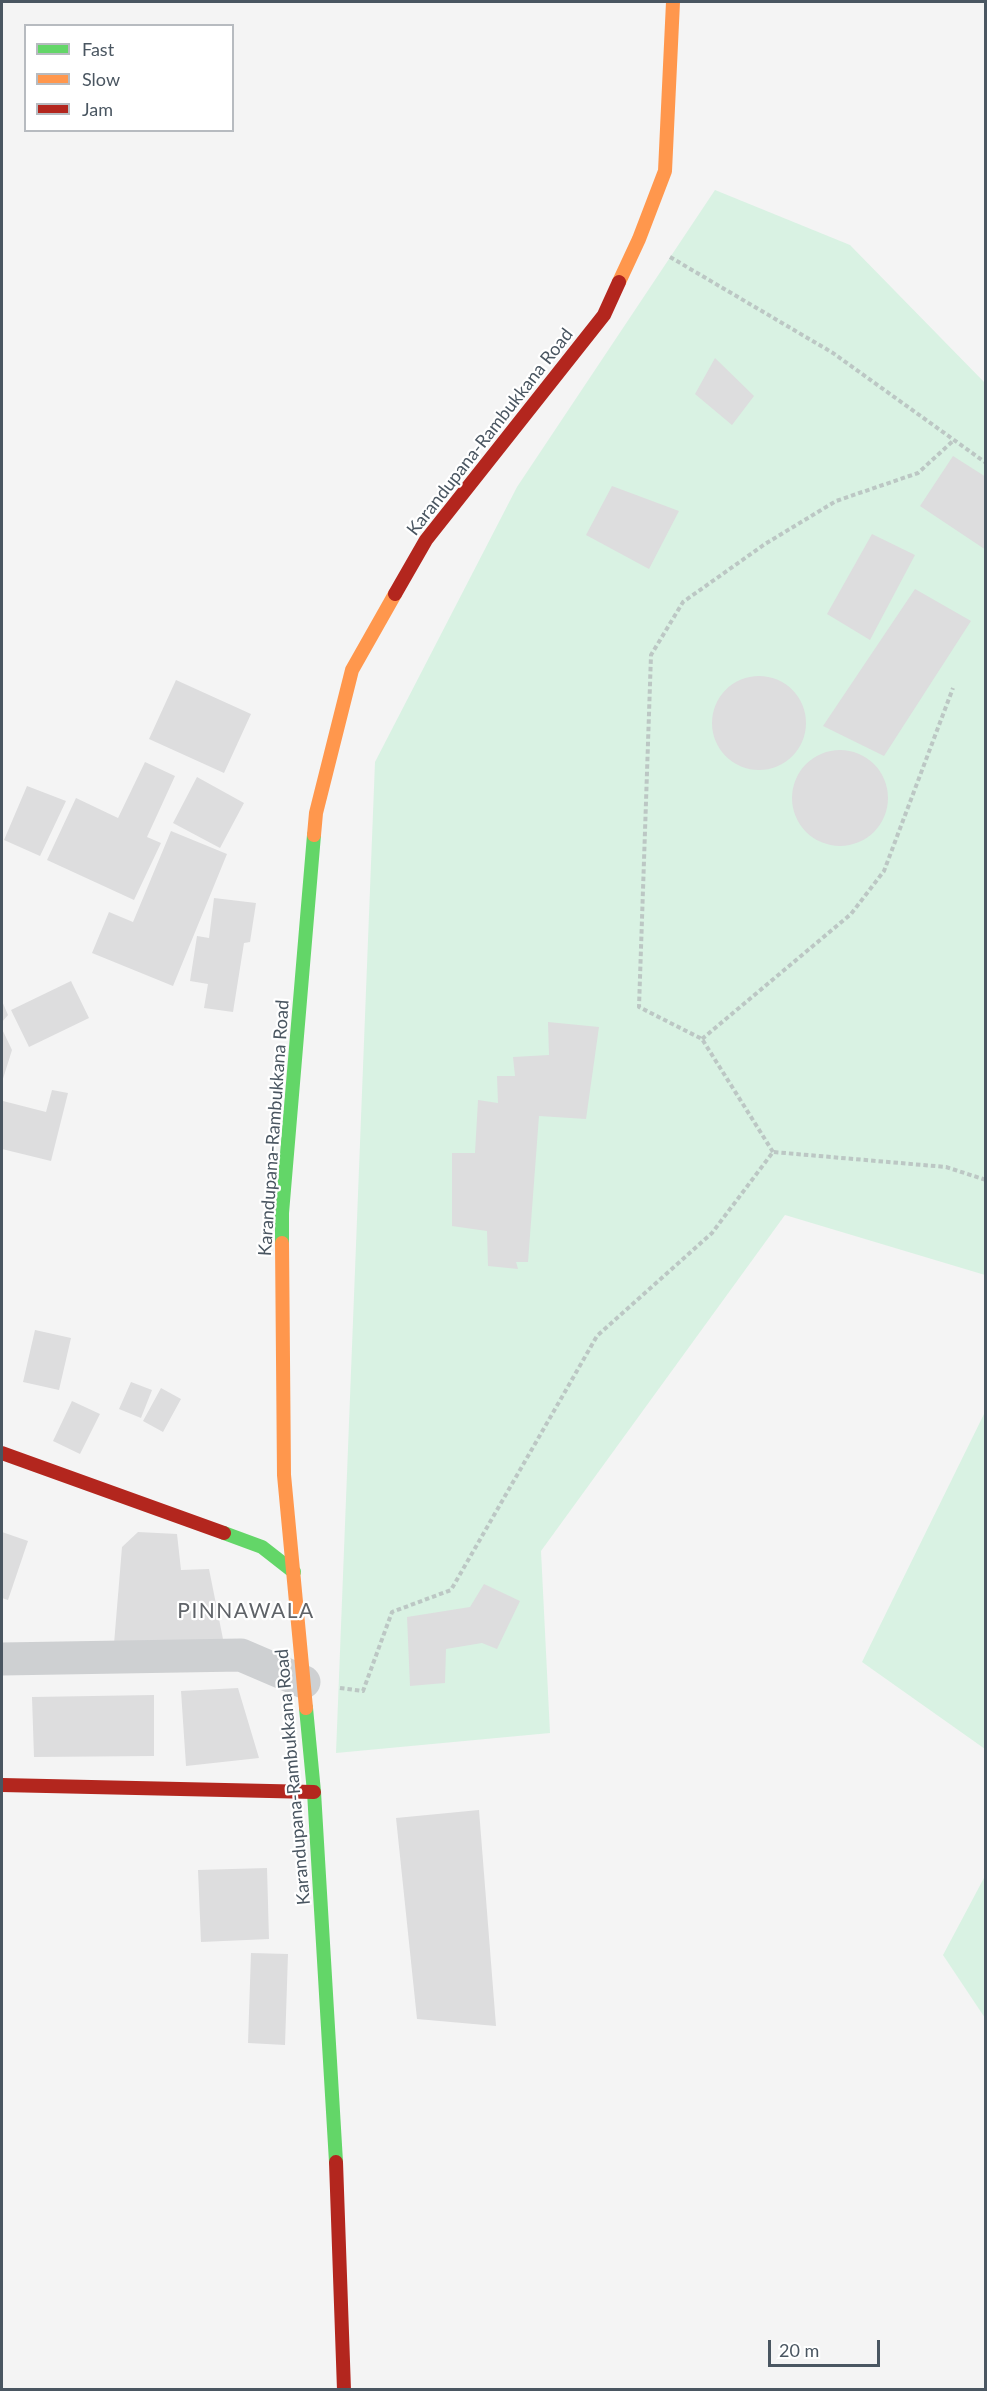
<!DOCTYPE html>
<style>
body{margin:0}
#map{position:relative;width:987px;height:2391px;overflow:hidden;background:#f4f4f4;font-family:Lato,sans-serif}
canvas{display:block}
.frame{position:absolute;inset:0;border:3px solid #4a5661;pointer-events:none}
.legend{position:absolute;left:24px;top:24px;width:210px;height:108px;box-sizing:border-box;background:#fff;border:2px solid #b7bbc0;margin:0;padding:8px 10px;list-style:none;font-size:18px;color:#4a5661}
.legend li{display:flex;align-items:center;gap:12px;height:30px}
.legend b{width:30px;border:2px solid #b7bbc0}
.scale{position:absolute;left:768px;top:2340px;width:112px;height:27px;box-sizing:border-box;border:3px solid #4a5661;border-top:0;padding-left:8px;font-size:18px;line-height:21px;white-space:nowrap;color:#4a5661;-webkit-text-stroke:4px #fff;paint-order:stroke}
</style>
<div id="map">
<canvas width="987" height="2391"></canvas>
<div class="frame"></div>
<ul class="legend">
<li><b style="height:8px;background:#63d668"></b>Fast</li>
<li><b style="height:8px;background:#ff974d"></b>Slow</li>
<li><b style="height:8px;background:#b3261e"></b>Jam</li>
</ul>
<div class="scale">20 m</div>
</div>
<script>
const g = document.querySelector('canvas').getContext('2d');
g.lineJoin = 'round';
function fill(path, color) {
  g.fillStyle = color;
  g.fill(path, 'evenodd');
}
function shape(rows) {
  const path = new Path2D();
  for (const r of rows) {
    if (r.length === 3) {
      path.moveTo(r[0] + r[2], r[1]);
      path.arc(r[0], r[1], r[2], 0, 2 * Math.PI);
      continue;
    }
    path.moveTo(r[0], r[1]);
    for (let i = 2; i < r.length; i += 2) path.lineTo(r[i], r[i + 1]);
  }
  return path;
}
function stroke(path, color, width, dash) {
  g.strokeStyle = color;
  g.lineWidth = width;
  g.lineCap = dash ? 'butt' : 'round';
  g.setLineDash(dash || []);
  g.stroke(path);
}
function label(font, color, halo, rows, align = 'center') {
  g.font = font + ' Lato,sans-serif';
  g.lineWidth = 4.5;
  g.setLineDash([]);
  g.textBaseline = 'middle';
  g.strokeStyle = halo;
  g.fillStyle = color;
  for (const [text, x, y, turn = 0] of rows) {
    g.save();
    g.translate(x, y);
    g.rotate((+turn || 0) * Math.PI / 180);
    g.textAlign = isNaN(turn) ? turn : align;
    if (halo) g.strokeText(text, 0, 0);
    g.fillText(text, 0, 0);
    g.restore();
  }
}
fill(shape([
 [715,190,850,245,985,383,985,1275,785,1215,541,1551,550,1733,336,1753,375,762,517,487],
 [985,1412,986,1749,985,1749,862,1662],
 [985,1876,985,2018,943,1955]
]), '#d9f2e3');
fill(shape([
 [715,358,754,396,732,425,695,394],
 [953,456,986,477,986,550,920,506],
 [612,486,679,511,649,569,586,535],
 [872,534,915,555,870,640,827,614],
 [915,589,971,621,884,756,823,726],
 [759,723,47],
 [176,680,251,714,224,773,149,739],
 [840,798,48],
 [145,762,175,776,147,837,161,843,134,900,47,860,76,798,118,818],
 [197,777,244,803,220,848,173,823],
 [27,786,66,801,40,856,4,840],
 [171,831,227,854,173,986,92,953,109,912,133,922],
 [214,898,256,903,250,942,244,943,233,1012,204,1008,208,984,190,981,197,936,209,938],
 [71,981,89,1018,29,1047,11,1010],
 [2,1001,8,1015,2,1022],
 [548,1022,599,1027,586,1119,539,1116,528,1262,516,1262,518,1269,488,1266,487,1231,452,1226,452,1153,475,1153,478,1100,498,1103,497,1076,515,1076,513,1057,549,1055],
 [2,1029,12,1050,2,1082],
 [52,1090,68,1093,51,1161,2,1149,3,1101,46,1112],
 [35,1330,71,1338,59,1390,23,1382],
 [131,1382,152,1390,141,1418,119,1409],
 [161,1388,181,1399,163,1432,143,1421],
 [72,1401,100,1414,80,1454,53,1441],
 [2,1532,28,1541,8,1600,2,1598],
 [138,1532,177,1534,181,1570,209,1569,223,1639,114,1644,122,1547],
 [484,1584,520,1601,497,1649,482,1643,446,1649,445,1683,410,1686,407,1617,470,1607],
 [238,1688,259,1758,186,1766,181,1691],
 [154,1695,154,1756,34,1757,32,1697],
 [479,1810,496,2026,417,2019,396,1818],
 [267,1868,269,1939,201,1942,198,1870],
 [251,1953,288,1954,285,2045,248,2043]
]), '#ddddde');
stroke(shape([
 [670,257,833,353,986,463],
 [702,1039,851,914,884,871,953,688],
 [773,1152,702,1039,639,1007,651,655,683,602,765,544,836,501,918,473,954,440],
 [340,1688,363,1691,392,1612,451,1590,597,1336,712,1233,773,1152,946,1167,986,1180]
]), '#bcc7c4', 4, [4.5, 3]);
stroke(shape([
 [2,1659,241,1655,304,1682]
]), '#ced0d2', 33);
stroke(shape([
 [282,1243,282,1213,314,835],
 [224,1533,262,1547,294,1572],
 [306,1708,314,1792,336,2162]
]), '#63d668', 14);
stroke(shape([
 [619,282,639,239,665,171,673,2],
 [314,835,316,813,352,670,395,594],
 [282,1243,284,1475,306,1708]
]), '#ff974d', 14);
stroke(shape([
 [395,594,426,540,604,315,619,282],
 [2,1453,224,1533],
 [2,1785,314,1792],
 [336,2162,344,2390]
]), '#b3261e', 14);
label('18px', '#4a5661', '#fff', [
 ["Karandupana-Rambukkana Road",490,432,-52],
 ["Karandupana-Rambukkana Road",274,1128,-86],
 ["Karandupana-Rambukkana Road",293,1777,-95]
]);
g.letterSpacing = '1.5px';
label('21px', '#5f6368', '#fff', [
 ["PINNAWALA",246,1611]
]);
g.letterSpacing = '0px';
</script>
